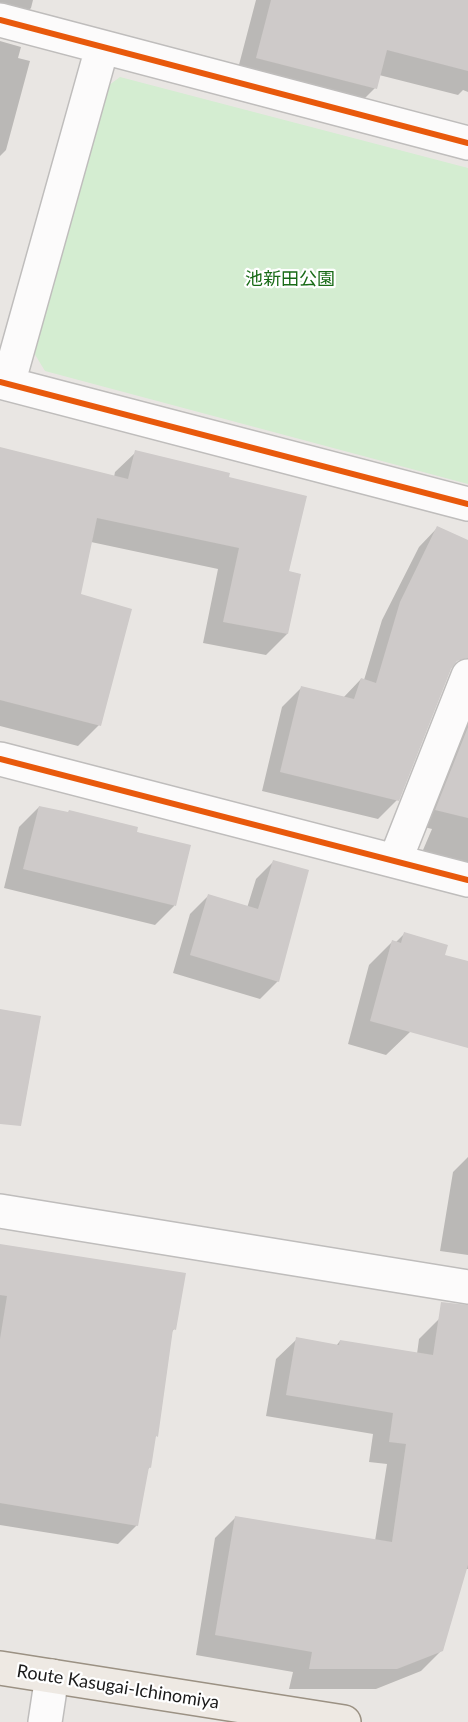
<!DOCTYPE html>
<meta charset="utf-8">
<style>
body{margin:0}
canvas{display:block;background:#e9e6e3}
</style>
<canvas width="468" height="1722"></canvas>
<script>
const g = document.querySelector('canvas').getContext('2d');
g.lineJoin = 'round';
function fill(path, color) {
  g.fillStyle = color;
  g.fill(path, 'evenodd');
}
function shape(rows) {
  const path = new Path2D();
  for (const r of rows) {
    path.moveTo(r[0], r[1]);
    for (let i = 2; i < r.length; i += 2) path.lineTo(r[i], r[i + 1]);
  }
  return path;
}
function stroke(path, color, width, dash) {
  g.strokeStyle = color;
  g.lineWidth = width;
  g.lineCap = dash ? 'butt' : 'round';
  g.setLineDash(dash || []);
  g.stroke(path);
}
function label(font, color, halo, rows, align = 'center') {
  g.font = font + ' Lato,"Noto Sans JP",sans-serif';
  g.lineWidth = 4.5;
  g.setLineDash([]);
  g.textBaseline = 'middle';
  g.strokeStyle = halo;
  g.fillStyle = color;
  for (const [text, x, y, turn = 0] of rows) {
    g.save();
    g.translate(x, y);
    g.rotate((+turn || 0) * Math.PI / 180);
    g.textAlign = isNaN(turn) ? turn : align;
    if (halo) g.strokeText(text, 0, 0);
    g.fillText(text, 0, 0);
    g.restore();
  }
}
fill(shape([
 [120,77,468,168,468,484,45,371,34,353,101,91]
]), '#d4edd1');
fill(shape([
 [0,0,33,0,31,8,13,27,0,24],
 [256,0,468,0,468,92,463,90,458,95,379,75,375,88,353,110,235,80],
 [0,41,21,47,18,58,30,61,6,150,0,156],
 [0,450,114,477,115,472,136,452,227,478,287,572,287,634,266,655,203,643,218,569,91,542,79,595,99,725,78,746,0,726],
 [438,527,468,542,468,592,397,800,378,819,262,791,282,707,301,688,343,698,361,679,364,680,382,620,419,547],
 [468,709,468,871,420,857,432,829,420,826],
 [39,807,189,846,174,906,155,925,4,888,19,827],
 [274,861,278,981,260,999,173,973,190,914,208,896,247,908,256,879],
 [404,934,410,1032,386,1055,348,1044,369,965,392,942,395,943],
 [468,1157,468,1255,440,1251,453,1172],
 [0,1246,174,1329,172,1332,156,1436,154,1439,150,1467,147,1470,137,1525,118,1544,0,1525],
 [439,1319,468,1323,468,1569,465,1569,442,1650,421,1671,376,1689,289,1689,293,1672,196,1655,215,1538,236,1517,375,1541,387,1464,369,1462,373,1434,266,1416,276,1359,297,1339,336,1346,340,1341,417,1354,419,1339]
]), '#0003');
fill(shape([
 [271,0,468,0,468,71,387,50,377,89,256,58],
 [0,447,128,479,135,450,230,473,229,477,307,496,289,571,301,574,288,634,223,622,239,548,97,518,81,594,132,609,101,726,0,700],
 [437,526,468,540,468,658,457,661,451,669,399,801,280,772,301,686,354,699,361,678,376,683,400,602],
 [468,727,468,818,435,810],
 [39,806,68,812,69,810,138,827,137,832,191,845,176,906,23,869],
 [273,860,309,870,279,982,190,955,208,894,258,909],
 [404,932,448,945,445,955,468,961,468,1048,370,1021,392,940,401,943],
 [0,1009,41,1016,21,1126,0,1124],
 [0,1244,186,1273,176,1330,173,1329,158,1437,156,1436,151,1468,149,1467,138,1526,0,1503,0,1339,7,1296,0,1295],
 [441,1302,468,1305,468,1565,443,1651,397,1669,309,1669,312,1652,215,1635,235,1516,392,1542,406,1444,389,1442,393,1413,286,1395,296,1337,339,1345,340,1340,433,1355]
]), '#cecac9');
const street = shape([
 [0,20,468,143],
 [0,382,468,504],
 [8,384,102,48],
 [0,759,468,880],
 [395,861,468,676],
 [0,1211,468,1287],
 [45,1722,52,1676]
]);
const primary = shape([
 [0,1668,344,1722]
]);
stroke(street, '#bfbdbc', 36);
stroke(primary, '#9b9183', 36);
stroke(street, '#fcfbfb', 33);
stroke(primary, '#eee9e3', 33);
stroke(shape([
 [0,20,468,143],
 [0,382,468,504],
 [0,759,468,880]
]), '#e8590c', 6);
label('18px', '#196b17', '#fff', [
 ["池新田公園",290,279]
]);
label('18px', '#1b1b1b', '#fff', [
 ["Route Kasugai-Ichinomiya",118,1687,9]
]);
</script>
